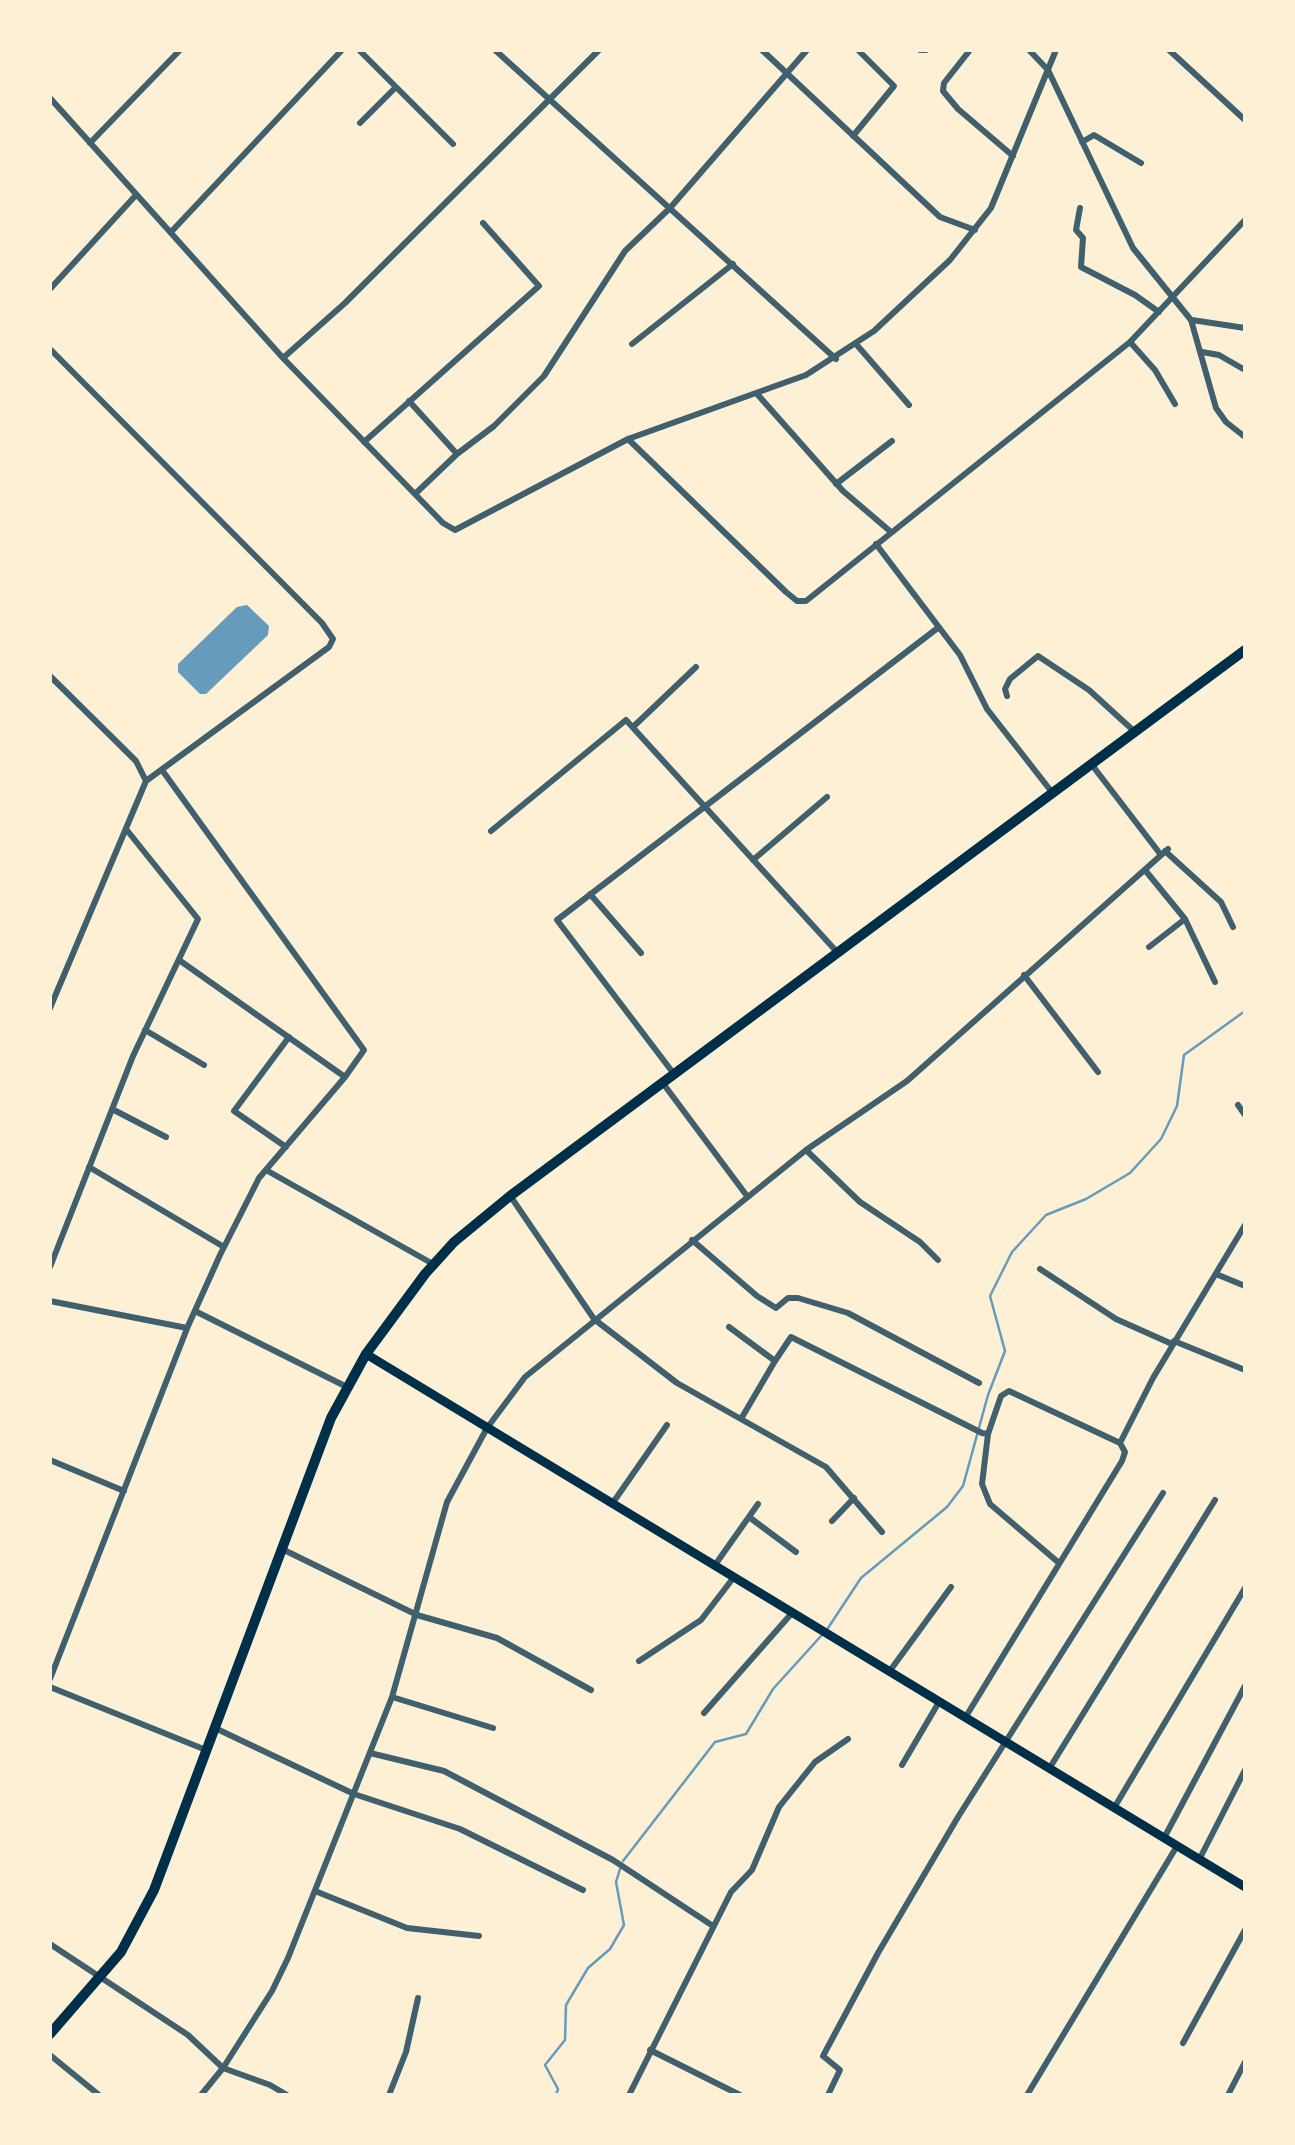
<!DOCTYPE html>
<style>
body{margin:0}
#map{position:relative;width:1295px;height:2145px;overflow:hidden;background:#fdf0d5;font-family:"Asap Condensed",sans-serif}
canvas{display:block}
.frame{position:absolute;inset:0;border:52px solid #fdf0d5;pointer-events:none}
</style>
<div id="map">
<canvas width="1295" height="2145"></canvas>
<div class="frame"></div>
</div>
<script>
const g = document.querySelector('canvas').getContext('2d');
g.lineJoin = 'round';
function fill(path, color) {
  g.fillStyle = color;
  g.fill(path, 'evenodd');
}
function shape(rows) {
  const path = new Path2D();
  for (const r of rows) {
    path.moveTo(r[0], r[1]);
    for (let i = 2; i < r.length; i += 2) path.lineTo(r[i], r[i + 1]);
  }
  return path;
}
function stroke(path, color, width, dash) {
  g.strokeStyle = color;
  g.lineWidth = width;
  g.lineCap = dash ? 'butt' : 'round';
  g.setLineDash(dash || []);
  g.stroke(path);
}
fill(shape([
 [247,605,269,626,268,635,206,694,200,694,178,672,178,664,237,607]
]), '#669bbc');
stroke(shape([
 [826,1631,861,1578,947,1507,963,1486,988,1395,1005,1351,990,1296,1012,1252,1046,1215,1086,1199,1130,1173,1161,1139,1177,1106,1184,1055,1245,1011],
 [623,1861,715,1742,746,1734,773,1689,821,1636],
 [556,2095,558,2089,545,2065,565,2040,566,2005,588,1968,610,1949,624,1925,616,1882,620,1869]
]), '#669bbc', 2.5);
stroke(shape([
 [359,50,453,144],
 [495,50,836,359],
 [762,50,940,217,975,230],
 [920,50,926,50],
 [970,50,944,83,943,91,958,109,1013,156],
 [1029,50,1048,70,1133,248,1191,320,1216,408,1226,422,1245,437],
 [1169,50,1245,120],
 [50,98,283,358,443,523,455,530,628,439,806,375,874,331,950,260,991,208,1056,50],
 [360,123,396,87],
 [853,136,894,86,858,50],
 [1082,142,1094,135,1141,163],
 [90,143,180,50],
 [1080,208,1076,230,1083,238,1081,267,1135,295,1159,312],
 [172,231,342,50],
 [50,289,136,195],
 [1192,320,1245,328],
 [1130,342,1155,370,1175,404],
 [632,344,733,264],
 [856,344,909,405],
 [50,349,322,623,333,639,329,647,146,781,50,1008],
 [1202,352,1219,355,1245,370],
 [283,358,345,303,599,50],
 [758,395,843,491,891,532],
 [409,401,457,454],
 [628,439,786,592,797,601,806,601,1130,342,1245,220],
 [364,442,539,286,483,223],
 [836,484,892,441],
 [415,494,457,454,494,426,544,376,625,251,670,208,807,50],
 [876,544,960,655,987,709,1051,791],
 [50,676,136,761,146,781],
 [1007,696,1005,689,1010,679,1038,656,1089,690,1135,732],
 [633,727,696,667],
 [1092,765,1161,855],
 [491,831,626,720,837,952],
 [1165,851,1221,902,1233,927],
 [753,860,827,797],
 [1145,870,1185,919,1215,982],
 [590,894,641,953],
 [1149,947,1185,919],
 [179,960,345,1077],
 [1024,975,1098,1072],
 [145,1030,204,1065],
 [674,1074,557,920,939,627],
 [662,1082,747,1196],
 [1238,1105,1245,1115],
 [112,1109,166,1137],
 [286,1147,234,1111,289,1037],
 [806,1150,860,1202,920,1242,938,1260],
 [89,1167,224,1247],
 [266,1170,433,1264],
 [511,1197,594,1319,677,1383,826,1467,882,1532],
 [692,1240,757,1296,776,1308,788,1298,798,1298,848,1313,979,1383],
 [50,1267,133,1056,198,919,126,829],
 [1040,1269,1116,1319,1172,1344],
 [1216,1274,1245,1286],
 [50,1301,187,1328],
 [195,1311,347,1387],
 [729,1327,775,1361,791,1337,982,1433,988,1434,1001,1396,1009,1391,1120,1443],
 [1174,1341,1245,1370],
 [741,1419,775,1361],
 [988,1434,982,1484,990,1504,1059,1563],
 [50,1460,124,1491],
 [612,1504,667,1425],
 [749,1517,796,1552],
 [832,1521,854,1498],
 [282,1549,417,1615,497,1638,591,1690],
 [715,1565,758,1504],
 [639,1661,701,1620,734,1577],
 [889,1672,951,1587],
 [50,1679,188,1326,220,1255,259,1178,345,1077,364,1050,162,770],
 [50,1687,206,1750],
 [392,1697,493,1728],
 [704,1713,792,1613],
 [965,1718,1122,1461,1125,1452,1120,1443,1153,1378,1245,1225],
 [217,1729,354,1794,460,1829,583,1890],
 [370,1753,444,1771,613,1860,713,1926],
 [902,1765,939,1702],
 [1049,1769,1215,1500],
 [1114,1808,1245,1588],
 [1164,1838,1245,1686],
 [1199,1860,1245,1770],
 [315,1891,407,1928,479,1936],
 [50,1944,188,2035,223,2068,270,2085,287,2095],
 [1183,2043,1245,1930],
 [650,2050,740,2095],
 [50,2055,99,2095],
 [201,2095,223,2068,272,1991,288,1958,392,1697,447,1502,487,1428,525,1377,806,1150,907,1081,1168,849],
 [389,2095,406,2052,418,1998],
 [629,2095,731,1892,752,1870,779,1807,815,1762,848,1739],
 [828,2095,840,2070,823,2056,878,1953,958,1817,1163,1493],
 [1027,2095,1177,1846],
 [1228,2095,1245,2062]
]), '#3f606c', 6);
stroke(shape([
 [366,1354,1245,1887]
]), '#003049', 9);
stroke(shape([
 [50,2034,121,1952,154,1890,331,1418,366,1354,425,1274,454,1242,510,1196,1245,650]
]), '#003049', 10);
</script>
